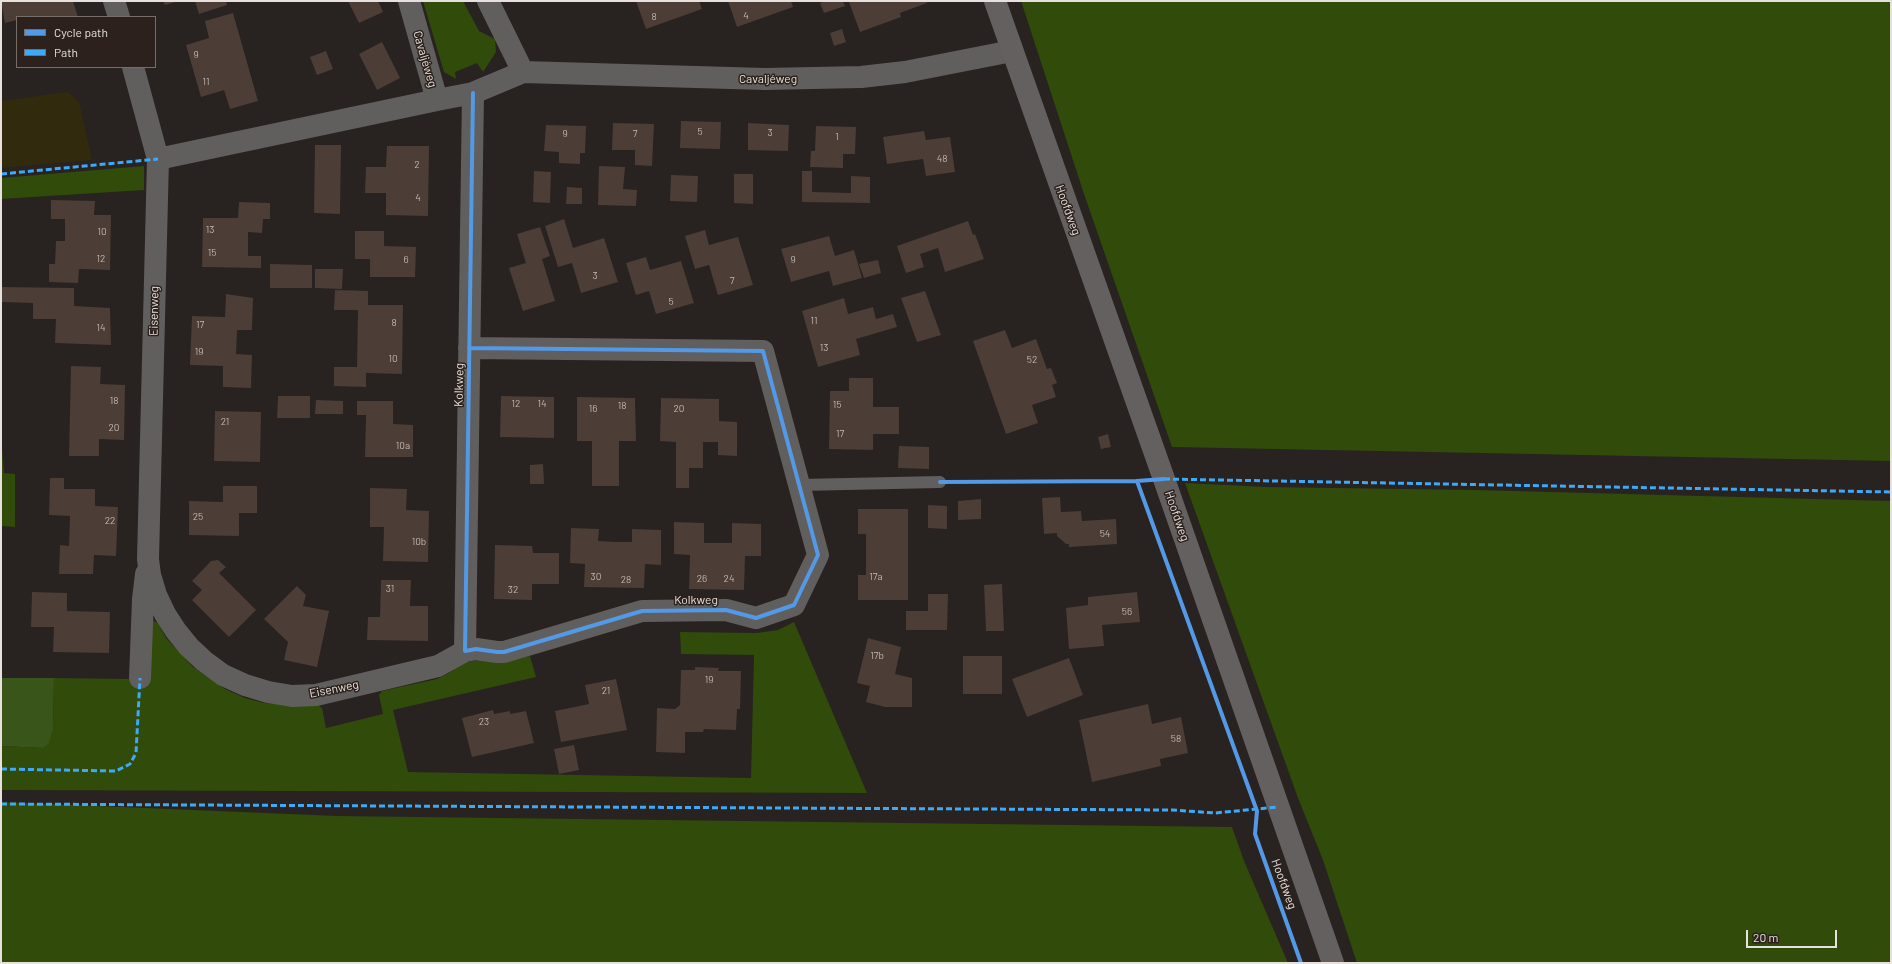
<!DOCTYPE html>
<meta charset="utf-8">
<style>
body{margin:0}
#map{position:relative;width:1892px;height:964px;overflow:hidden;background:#282220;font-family:Barlow,sans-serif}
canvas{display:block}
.frame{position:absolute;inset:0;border:2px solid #e7e0dc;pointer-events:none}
.legend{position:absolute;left:16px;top:16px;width:140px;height:52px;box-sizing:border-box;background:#2c211c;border:1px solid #776d69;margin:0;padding:5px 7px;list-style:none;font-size:12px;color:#e7e0dc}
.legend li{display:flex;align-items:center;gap:8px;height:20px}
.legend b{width:20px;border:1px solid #776d69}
.scale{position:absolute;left:1746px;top:930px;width:91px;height:18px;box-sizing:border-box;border:2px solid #e7e0dc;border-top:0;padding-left:5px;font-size:12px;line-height:14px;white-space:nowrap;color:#e7e0dc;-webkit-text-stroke:3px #2c211c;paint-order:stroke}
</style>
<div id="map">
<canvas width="1892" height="964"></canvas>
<div class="frame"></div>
<ul class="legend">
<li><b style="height:5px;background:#5399e6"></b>Cycle path</li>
<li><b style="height:5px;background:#3fa9f5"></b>Path</li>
</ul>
<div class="scale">20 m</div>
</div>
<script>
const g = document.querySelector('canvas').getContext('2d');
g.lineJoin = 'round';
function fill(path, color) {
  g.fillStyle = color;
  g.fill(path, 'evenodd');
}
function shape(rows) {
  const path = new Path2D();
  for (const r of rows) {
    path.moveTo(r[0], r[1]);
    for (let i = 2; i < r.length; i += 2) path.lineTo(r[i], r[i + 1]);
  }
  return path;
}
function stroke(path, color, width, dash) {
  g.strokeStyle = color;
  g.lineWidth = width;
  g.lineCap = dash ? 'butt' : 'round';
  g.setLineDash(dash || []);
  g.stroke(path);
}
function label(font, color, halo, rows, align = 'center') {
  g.font = font + ' Barlow,sans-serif';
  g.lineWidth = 3;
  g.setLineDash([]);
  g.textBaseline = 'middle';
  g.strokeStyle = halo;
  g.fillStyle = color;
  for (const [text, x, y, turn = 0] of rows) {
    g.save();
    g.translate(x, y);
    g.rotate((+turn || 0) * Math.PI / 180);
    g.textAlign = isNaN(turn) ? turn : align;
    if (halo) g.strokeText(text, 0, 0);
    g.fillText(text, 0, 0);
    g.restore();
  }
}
fill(shape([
 [423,1,463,1,479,31,495,39,496,52,483,72,477,63,455,72,456,79,444,72],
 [1021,1,1891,1,1891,461,1172,447,1084,194],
 [144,166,144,190,1,199,1,178],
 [1,437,4,473,15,474,15,527,1,526],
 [1185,483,1267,487,1476,490,1891,501,1891,963,1357,963,1323,860,1298,798],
 [152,620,158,623,166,638,193,667,225,689,245,698,264,703,318,705,322,708,326,728,383,714,379,695,382,691,437,679,449,673,465,662,480,660,496,663,530,656,536,677,393,710,408,772,751,778,754,655,681,654,680,632,757,633,778,630,794,622,867,793,1,790,1,746,42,748,53,728,54,678,132,679],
 [1,802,338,816,1232,827,1244,861,1288,963,1,963]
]), '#304b0a');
fill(shape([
 [1,678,54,678,53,729,49,743,43,748,1,746]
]), '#3a551a');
fill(shape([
 [68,92,79,102,92,160,1,168,1,101]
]), '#322a0d');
fill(shape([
 [1,1,73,1,78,17,17,17,17,20,5,23],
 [163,1,179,1,165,5],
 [195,1,226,1,227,5,199,14],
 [348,1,378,1,383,12,359,23],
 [636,1,699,1,702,9,646,29],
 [728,1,791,1,793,7,737,27],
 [825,1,843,1,845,6,824,13,820,3],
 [852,1,927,1,927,3,900,13,901,17,860,32,849,2],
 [233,13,258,101,230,109,224,90,201,97,186,45,209,38,205,21],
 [842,29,846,42,834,46,830,33],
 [382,42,400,78,377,90,359,54],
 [326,51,333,69,317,75,310,57],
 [681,121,721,122,720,149,680,148],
 [613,123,654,124,652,166,635,165,635,150,612,150],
 [748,123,789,125,788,151,748,150],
 [546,125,586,126,585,153,580,153,580,164,559,163,559,152,544,151],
 [816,126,856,127,855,154,843,154,843,168,810,167,811,151,815,151],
 [924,131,926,140,950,137,955,172,926,176,923,159,887,164,883,137],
 [315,145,341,145,340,214,314,213],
 [387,146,429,146,428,216,386,215,386,193,365,193,366,167,386,167],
 [599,166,625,167,623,189,637,190,636,206,598,205],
 [534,171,551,172,550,203,533,202],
 [802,171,812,171,812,192,851,193,851,176,870,177,870,203,802,202],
 [734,174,753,174,753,204,734,203],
 [671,175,698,176,697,202,670,201],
 [567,187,582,188,582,204,566,204],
 [51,200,95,201,94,215,111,215,110,270,79,269,78,283,49,282,49,264,55,264,56,241,65,241,65,219,51,219],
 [239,202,270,203,270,219,263,219,262,233,248,232,248,256,261,256,261,268,202,267,203,218,238,218],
 [564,219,573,248,604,238,618,282,581,293,572,263,558,267,545,226],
 [968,221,973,235,975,234,984,259,945,272,938,248,920,254,924,267,906,273,897,246],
 [540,227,550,256,542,259,555,301,523,311,509,268,526,263,517,234],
 [705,230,709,245,738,237,753,285,718,295,709,265,695,269,685,236],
 [355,231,384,231,384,246,416,247,415,277,370,277,370,259,355,259],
 [829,236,835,256,854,250,862,278,833,286,829,271,791,282,781,249],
 [646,257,650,270,681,261,694,303,656,314,649,291,636,295,626,263],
 [878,260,881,273,864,278,859,264],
 [270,264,312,265,312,288,270,288],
 [315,269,343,269,342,289,315,288],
 [2,287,74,288,74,306,110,308,111,345,55,343,56,319,33,319,33,303,2,302],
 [335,290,368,291,368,305,403,305,402,374,366,373,366,387,334,386,334,367,357,367,358,310,334,310],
 [925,291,941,335,917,342,901,298],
 [226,294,253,298,252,330,237,330,236,354,252,355,251,388,223,387,223,366,190,365,192,316,225,317],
 [844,298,848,314,873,307,876,319,893,314,897,327,856,339,860,355,818,367,802,311],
 [1005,330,1012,348,1036,339,1047,369,1051,368,1057,383,1052,385,1056,397,1032,405,1038,423,1006,434,973,341],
 [71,366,101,367,100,384,125,385,124,440,99,439,99,456,69,456],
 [849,378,873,378,873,407,899,407,899,434,873,434,873,450,829,449,830,391,849,391],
 [278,396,310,396,310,418,277,418],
 [501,396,554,397,554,438,500,437],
 [577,397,635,398,636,441,619,441,619,486,592,486,592,441,577,441],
 [661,398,719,399,719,421,737,422,737,456,718,455,718,442,703,442,703,468,689,468,689,488,676,488,676,442,660,441],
 [316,400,343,401,343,414,315,414],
 [357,401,393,401,393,424,413,425,413,457,365,457,366,415,357,415],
 [215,411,261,412,260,462,214,461],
 [1108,434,1111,447,1101,449,1098,437],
 [899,446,929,447,929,469,898,468],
 [543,464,544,484,530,484,530,465],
 [50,478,64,478,64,489,95,489,95,506,118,507,116,556,94,555,93,574,59,574,60,545,69,546,70,516,49,515],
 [223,486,257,486,257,513,239,513,239,536,189,535,189,501,223,502],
 [370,488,407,489,406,510,429,511,428,562,383,561,384,527,370,527],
 [1060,497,1061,512,1081,511,1082,521,1116,519,1117,544,1069,547,1069,544,1066,544,1057,536,1057,533,1044,534,1042,498],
 [981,499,981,519,958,520,958,501],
 [928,505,947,506,947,529,928,528],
 [858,509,908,509,908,600,858,600,858,575,866,575,866,534,858,534],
 [674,522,704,523,704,543,732,543,732,523,761,524,761,556,745,556,744,590,689,589,690,555,674,554],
 [571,528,599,529,598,541,615,542,632,542,632,529,661,530,661,565,645,564,644,588,584,587,585,564,570,563],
 [495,545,532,546,533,553,559,553,559,584,532,584,532,600,494,599],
 [218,560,226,567,219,573,256,610,229,637,192,600,202,590,192,581,211,561],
 [381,580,411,580,410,606,428,606,428,641,367,640,368,617,380,617],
 [1002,584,1004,631,986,631,984,585],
 [297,586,306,595,303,606,329,611,317,667,284,660,288,642,264,619],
 [32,592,67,593,67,611,110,612,109,653,53,652,54,627,31,627],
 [1137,592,1140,622,1102,625,1104,646,1069,649,1066,608,1088,605,1088,597],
 [928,594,948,594,947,630,906,630,906,611,928,611],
 [868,638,901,647,895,674,912,678,912,707,885,707,866,702,870,686,857,683],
 [963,656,1002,656,1002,694,963,694],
 [1069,658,1083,695,1027,717,1012,679],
 [695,667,719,668,718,671,741,671,740,709,737,709,736,730,704,729,703,732,685,732,685,753,656,752,657,708,675,709,680,705,681,670,695,670],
 [616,679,627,730,561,742,555,711,589,704,585,685],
 [1148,704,1152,724,1181,717,1188,753,1160,759,1161,766,1092,782,1079,720],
 [493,710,494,714,510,711,510,714,526,711,534,743,472,757,462,718],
 [574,745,579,770,559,774,554,749]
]), '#4c3d36');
stroke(shape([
 [800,485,940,482]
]), '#615e5e', 12);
stroke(shape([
 [114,1,119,17],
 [409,1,437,100,473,93,523,72,765,79,861,77,905,72,1012,51],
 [488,1,523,72],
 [133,67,158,159,148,559,150,575,156,595,165,614,176,631,189,647,204,661,223,675,245,685,268,692,292,696,316,695,438,666,465,651],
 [158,159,437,100],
 [469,348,763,351,818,555,794,605,756,618,726,610,642,611,504,652,497,652,476,649,465,651,473,93],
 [140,678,143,599,146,574]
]), '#615e5e', 22);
stroke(shape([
 [995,1,1164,479,1333,963]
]), '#646060', 22);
stroke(shape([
 [1,174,158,159],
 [1164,479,1891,492],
 [1,769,116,771,130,764,136,753,140,678],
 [1,804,1173,810,1215,813,1278,807]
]), '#3fa9f5', 3, [6, 3]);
stroke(shape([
 [469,348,763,351,818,555,794,605,756,618,726,610,642,611,504,652,497,652,476,649,465,651,473,93],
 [1137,481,1257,811,1255,834,1301,963],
 [940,482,1137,481,1164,479]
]), '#5399e6', 4);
label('10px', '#c0b7b2', null, [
 ["4",746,16],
 ["8",654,17],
 ["9",196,55],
 ["11",206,82],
 ["5",700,132],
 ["3",770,133],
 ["9",565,134],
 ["7",635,134],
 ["1",837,137],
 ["48",942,159],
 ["2",417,165],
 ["4",418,198],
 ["13",210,230],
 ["10",102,232],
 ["15",212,253],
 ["12",101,259],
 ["6",406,260],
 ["9",793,260],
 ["3",595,276],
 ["7",732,281],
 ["5",671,302],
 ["11",814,321],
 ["8",394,323],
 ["17",200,325],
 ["14",101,328],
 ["13",824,348],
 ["19",199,352],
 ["10",393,359],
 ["52",1032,360],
 ["18",114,401],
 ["12",516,404],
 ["14",542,404],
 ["15",837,405],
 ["18",622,406],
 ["16",593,409],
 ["20",679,409],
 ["21",225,422],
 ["20",114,428],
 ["17",840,434],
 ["10a",403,446],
 ["25",198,517],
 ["22",110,521],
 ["54",1105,534],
 ["10b",419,542],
 ["30",596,577],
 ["17a",876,577],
 ["26",702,579],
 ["24",729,579],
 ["28",626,580],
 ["31",390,589],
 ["32",513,590],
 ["56",1127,612],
 ["17b",877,656],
 ["19",709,680],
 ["21",606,691],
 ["23",484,722],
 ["58",1176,739]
]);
label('12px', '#e7e0dc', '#2c211c', [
 ["Cavaljéweg",425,59,74],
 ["Cavaljéweg",768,79],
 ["Hoofdweg",1068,210,70],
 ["Eisenweg",154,311,-89],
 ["Kolkweg",459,385,-89],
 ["Hoofdweg",1177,516,71],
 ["Kolkweg",696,600],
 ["Eisenweg",334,689,-11],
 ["Hoofdweg",1284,884,70]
]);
</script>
